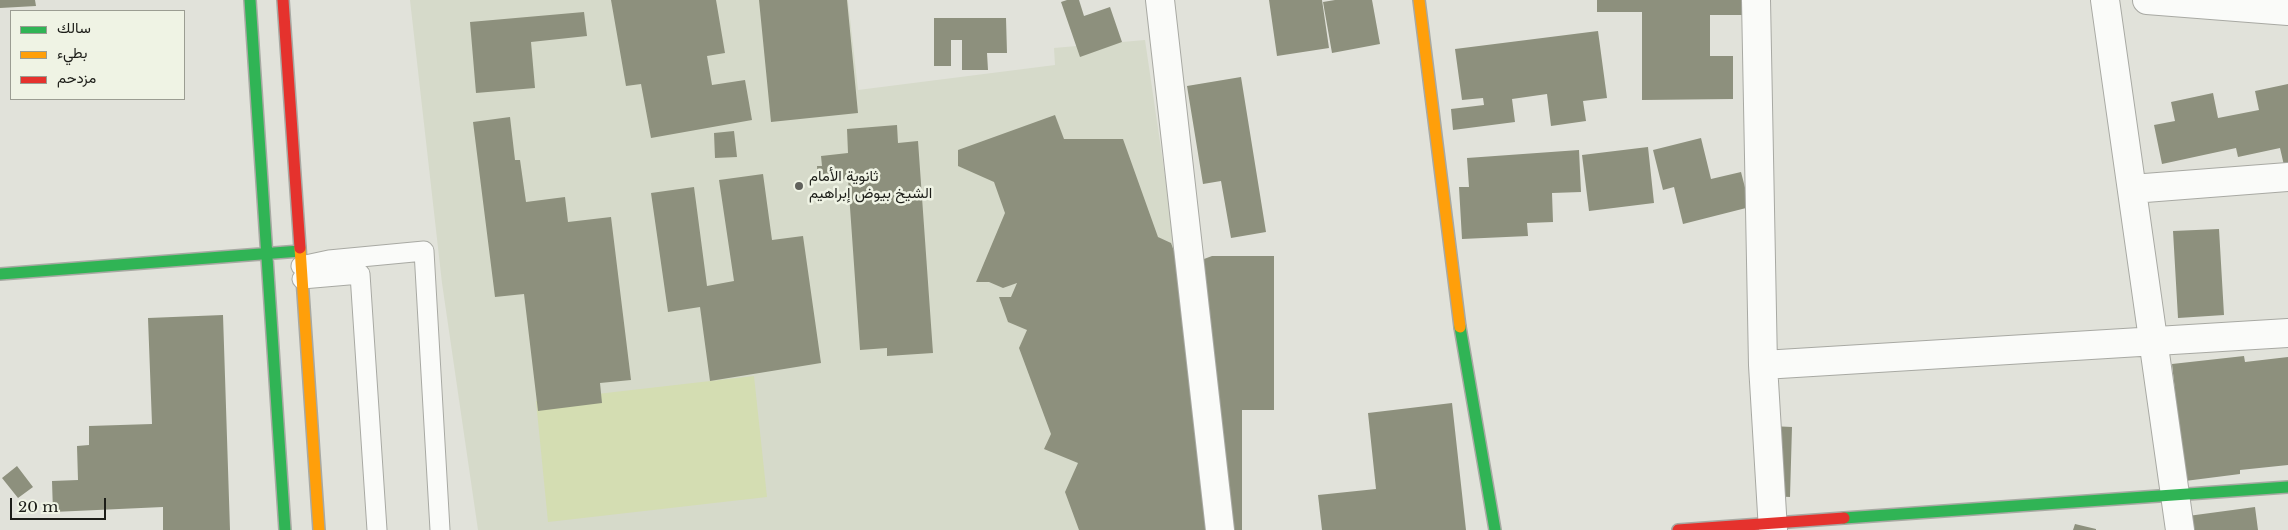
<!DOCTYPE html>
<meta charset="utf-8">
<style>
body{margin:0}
#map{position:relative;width:2288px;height:530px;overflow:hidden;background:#e1e2da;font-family:"Libre Baskerville",Vazirmatn,serif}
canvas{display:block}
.legend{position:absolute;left:10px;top:10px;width:175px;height:90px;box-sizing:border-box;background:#eff3e4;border:1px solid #9b9d92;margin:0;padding:6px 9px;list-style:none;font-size:15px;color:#1c1d18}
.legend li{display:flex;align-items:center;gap:10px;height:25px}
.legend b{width:25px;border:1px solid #9b9d92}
.scale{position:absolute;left:10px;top:498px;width:96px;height:22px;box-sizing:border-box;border:2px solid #1c1d18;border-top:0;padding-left:6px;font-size:15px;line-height:18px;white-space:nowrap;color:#1c1d18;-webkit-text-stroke:4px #eff3e4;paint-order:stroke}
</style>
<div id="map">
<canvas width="2288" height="530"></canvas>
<ul class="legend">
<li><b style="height:6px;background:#30b455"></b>سالك</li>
<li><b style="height:6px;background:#ff9f0a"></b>بطيء</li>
<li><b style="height:6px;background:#e5322d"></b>مزدحم</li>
</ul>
<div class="scale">20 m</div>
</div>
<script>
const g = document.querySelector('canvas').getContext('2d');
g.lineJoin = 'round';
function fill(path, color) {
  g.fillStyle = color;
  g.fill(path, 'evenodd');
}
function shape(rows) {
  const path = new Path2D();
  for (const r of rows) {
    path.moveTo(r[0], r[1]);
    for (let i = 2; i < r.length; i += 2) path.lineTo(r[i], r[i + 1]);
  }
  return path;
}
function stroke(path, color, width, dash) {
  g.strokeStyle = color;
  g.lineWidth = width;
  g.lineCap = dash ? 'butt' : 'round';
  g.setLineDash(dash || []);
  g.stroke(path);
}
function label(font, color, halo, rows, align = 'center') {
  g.font = font + ' "Libre Baskerville",Vazirmatn,serif';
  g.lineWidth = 5;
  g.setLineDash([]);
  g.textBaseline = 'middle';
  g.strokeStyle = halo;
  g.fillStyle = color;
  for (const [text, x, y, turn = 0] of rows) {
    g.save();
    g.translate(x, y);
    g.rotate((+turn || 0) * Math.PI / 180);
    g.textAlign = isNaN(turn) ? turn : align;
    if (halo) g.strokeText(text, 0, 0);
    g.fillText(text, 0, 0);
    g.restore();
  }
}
fill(shape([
 [410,0,848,0,858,90,1055,65,1054,48,1145,40,1217,530,478,530,442,283]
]), '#d6daca');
fill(shape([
 [754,376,767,497,548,522,536,401]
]), '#d4ddb2');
fill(shape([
 [0,0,35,0,36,6,0,8],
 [611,0,716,0,725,53,707,56,712,85,745,80,752,120,651,138,641,84,626,86],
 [759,0,847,0,858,113,771,122],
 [1067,0,1079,0,1084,16,1110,7,1122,42,1080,57,1061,2],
 [1269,0,1322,0,1329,48,1277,56],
 [1335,0,1372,0,1380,44,1332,53,1323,2],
 [1597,0,1742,0,1742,15,1710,15,1710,56,1733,56,1733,99,1642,100,1642,12,1597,12],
 [584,12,587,36,531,42,535,88,476,93,470,22],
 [934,18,1006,18,1007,53,987,53,988,70,962,70,962,40,951,40,951,66,934,66],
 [1598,31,1607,98,1583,101,1586,121,1551,126,1547,94,1512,99,1515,122,1453,130,1451,109,1484,105,1483,98,1462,100,1455,49],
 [1241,77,1266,232,1231,238,1221,181,1203,184,1187,86],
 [2288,84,2288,174,2286,174,2280,148,2238,157,2236,148,2162,164,2154,125,2175,121,2171,102,2213,93,2218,118,2259,110,2255,91],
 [1055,115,1064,139,1123,139,1158,237,1171,243,1180,268,1212,256,1274,256,1274,410,1242,410,1242,530,1079,530,1065,492,1078,463,1044,449,1051,434,1019,348,1027,330,1008,322,999,297,1011,297,1017,283,1003,288,989,282,976,282,1005,213,994,182,958,166,958,150],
 [510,117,515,160,520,160,526,202,565,197,568,222,611,217,631,380,600,383,602,403,538,411,524,294,495,297,473,122],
 [897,125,898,143,918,141,933,353,887,356,887,348,860,350,848,179,818,181,817,166,822,166,821,156,848,153,847,129],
 [734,131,737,157,715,158,714,133],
 [1701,138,1711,179,1741,172,1750,207,1683,224,1674,187,1663,190,1653,150],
 [1648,147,1654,203,1589,211,1582,155],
 [1579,150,1581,192,1552,193,1553,222,1527,223,1528,236,1462,239,1459,187,1469,187,1467,158],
 [763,174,772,240,803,236,821,363,710,381,700,307,668,312,651,193,694,187,707,286,734,281,719,180],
 [2219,229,2224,315,2178,318,2173,231],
 [223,315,230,530,163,530,163,507,53,512,52,481,78,480,77,446,89,445,89,426,152,424,148,318],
 [2244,356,2245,362,2288,357,2288,465,2240,470,2240,474,2185,481,2172,364],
 [1452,403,1466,530,1322,530,1318,495,1376,489,1368,413],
 [1771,426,1792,427,1790,497,1769,496],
 [17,466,33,487,18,498,2,478],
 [2255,507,2258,530,2190,530,2188,516],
 [2075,524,2096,529,2096,530,2073,530]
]), '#8d907d');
const lane = shape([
 [301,266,329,260,424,251,440,530],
 [302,279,360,274,377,530]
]);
const street = shape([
 [1160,0,1220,530],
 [1756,0,1763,365,1773,530],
 [2105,0,2180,530],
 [2147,0,2288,11],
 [2132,189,2288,177],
 [1763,365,2288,333]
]);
const fast = shape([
 [250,0,285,530],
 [0,274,300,251],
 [1460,327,1495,530],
 [1844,518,2288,487]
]);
const slow = shape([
 [1419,0,1460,327],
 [300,248,319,530]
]);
const jam = shape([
 [283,0,300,248],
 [1678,530,1844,518]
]);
stroke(lane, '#a8a9a3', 21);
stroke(street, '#a8a9a3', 30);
stroke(fast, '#a8a9a3', 14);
stroke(slow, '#a8a9a3', 14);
stroke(jam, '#a8a9a3', 14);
stroke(lane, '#fafbf9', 19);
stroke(street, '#fafbf9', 28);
stroke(fast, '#30b455', 11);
stroke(slow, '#ff9f0a', 11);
stroke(jam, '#e5322d', 11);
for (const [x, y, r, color] of [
 [799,186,5,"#61625c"]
]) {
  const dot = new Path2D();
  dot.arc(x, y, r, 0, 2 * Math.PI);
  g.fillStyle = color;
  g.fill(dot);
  stroke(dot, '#eff3e4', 2);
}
label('15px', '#1c1d18', '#eff3e4', [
 ["ثانوية الأمام",809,177],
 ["الشيخ بيوض إبراهيم",809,194]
], 'left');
</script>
